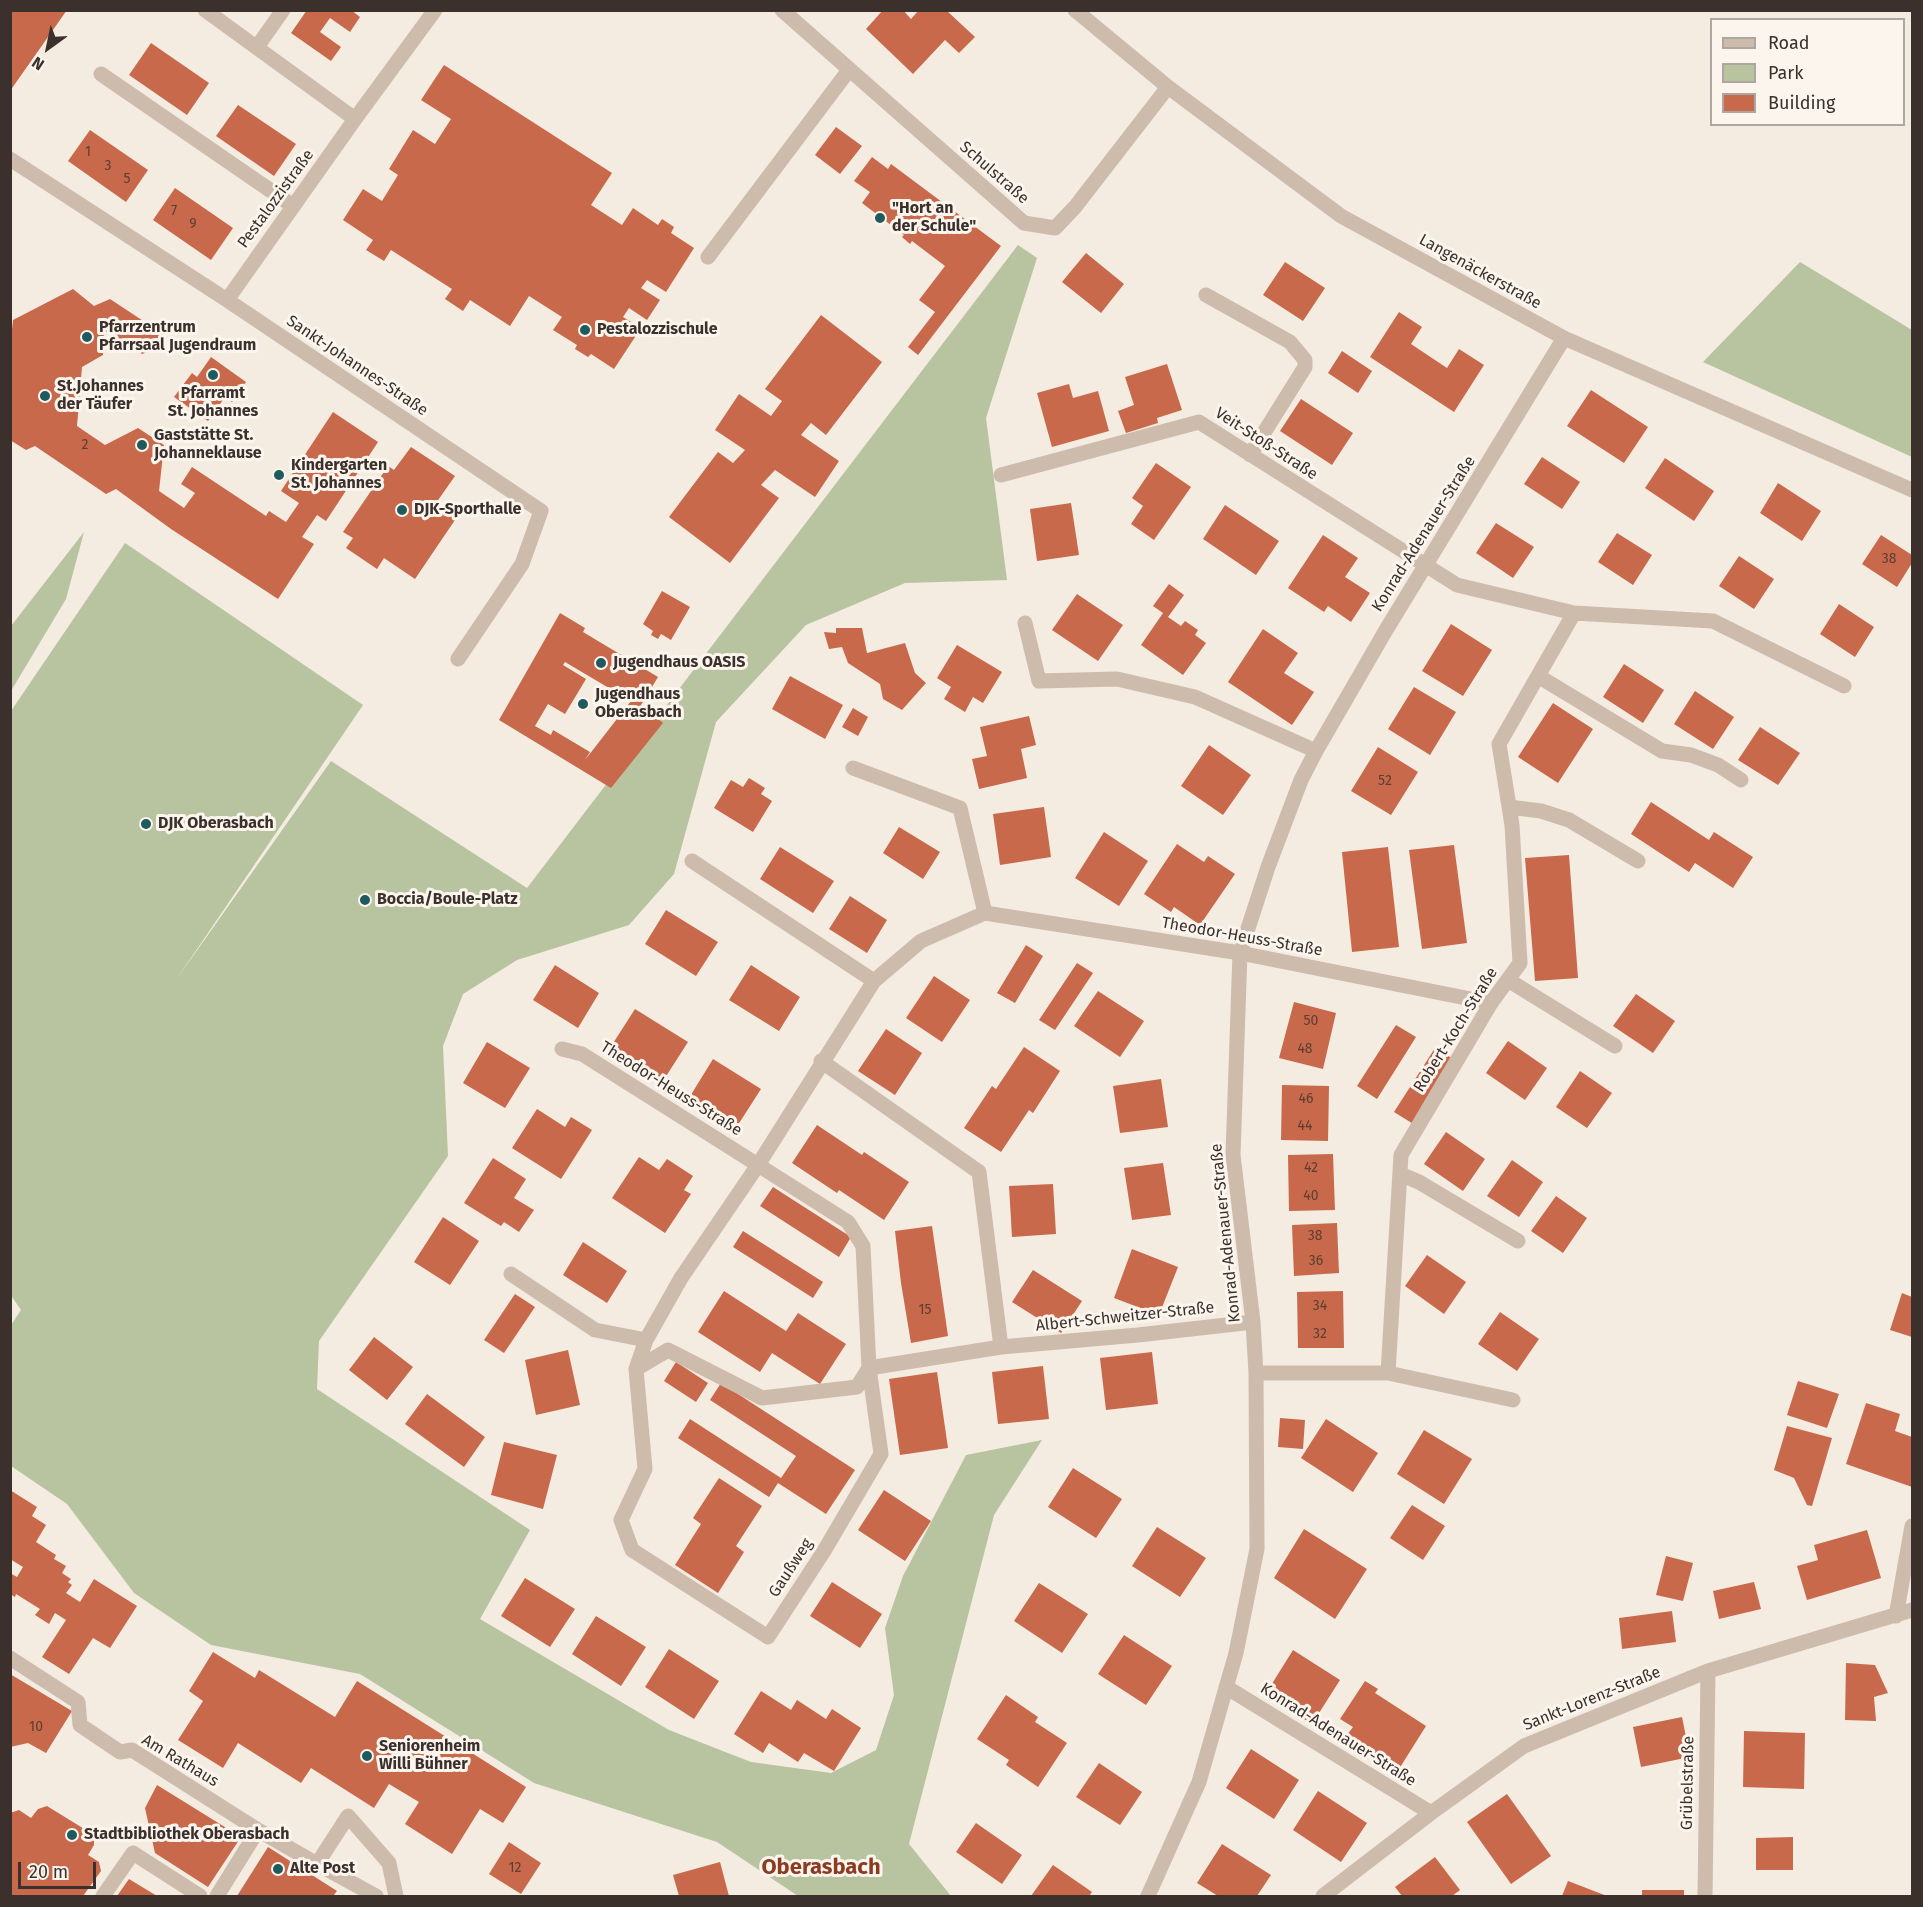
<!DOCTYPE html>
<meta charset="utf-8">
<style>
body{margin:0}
#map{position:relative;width:1923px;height:1907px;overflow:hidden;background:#f4ebe1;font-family:"Fira Sans",sans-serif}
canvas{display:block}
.frame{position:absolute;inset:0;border:12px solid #3b302b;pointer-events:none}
.legend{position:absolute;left:1710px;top:18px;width:195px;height:108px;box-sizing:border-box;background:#fbf5ee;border:2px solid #aea6a0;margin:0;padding:8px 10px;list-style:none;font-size:18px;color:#3b302b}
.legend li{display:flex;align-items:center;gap:12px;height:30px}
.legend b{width:30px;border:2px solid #aea6a0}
.north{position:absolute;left:18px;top:18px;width:60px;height:60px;-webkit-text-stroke:4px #fbf5ee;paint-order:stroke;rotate:213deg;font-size:16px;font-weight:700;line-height:24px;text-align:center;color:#3b302b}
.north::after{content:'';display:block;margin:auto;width:21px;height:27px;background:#3b302b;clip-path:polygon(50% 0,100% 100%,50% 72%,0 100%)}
.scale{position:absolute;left:18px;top:1862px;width:78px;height:27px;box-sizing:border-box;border:3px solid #3b302b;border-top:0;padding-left:8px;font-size:18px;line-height:21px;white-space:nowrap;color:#3b302b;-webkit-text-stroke:4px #fbf5ee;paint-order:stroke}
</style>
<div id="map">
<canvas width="1923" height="1907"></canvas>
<div class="frame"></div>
<ul class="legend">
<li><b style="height:8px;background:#cdbbac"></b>Road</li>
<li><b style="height:16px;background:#b8c4a0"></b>Park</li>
<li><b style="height:16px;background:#c8694b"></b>Building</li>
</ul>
<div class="north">N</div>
<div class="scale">20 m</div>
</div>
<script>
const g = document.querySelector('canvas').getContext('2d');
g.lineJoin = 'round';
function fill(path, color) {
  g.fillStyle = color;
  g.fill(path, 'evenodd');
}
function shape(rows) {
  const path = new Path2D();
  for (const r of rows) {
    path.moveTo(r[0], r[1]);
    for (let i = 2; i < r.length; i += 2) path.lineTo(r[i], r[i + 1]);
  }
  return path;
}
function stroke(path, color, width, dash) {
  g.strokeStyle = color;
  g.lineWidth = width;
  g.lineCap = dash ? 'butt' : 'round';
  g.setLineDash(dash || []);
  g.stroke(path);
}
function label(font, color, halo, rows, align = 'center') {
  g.font = font + ' "Fira Sans",sans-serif';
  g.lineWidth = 6;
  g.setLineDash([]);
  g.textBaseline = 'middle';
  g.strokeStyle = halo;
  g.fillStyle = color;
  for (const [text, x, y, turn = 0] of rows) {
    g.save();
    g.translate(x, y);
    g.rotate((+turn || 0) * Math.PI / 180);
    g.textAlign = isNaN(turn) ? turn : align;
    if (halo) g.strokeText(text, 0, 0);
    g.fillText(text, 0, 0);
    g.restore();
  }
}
fill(shape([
 [1018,245,1037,258,986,418,1007,580,905,583,806,625,716,722,674,874,629,925,517,960,463,994,443,1046,448,1156,319,1341,317,1389,530,1530,480,1619,669,1730,751,1762,831,1773,876,1750,894,1695,885,1628,903,1576,966,1455,1042,1440,994,1515,909,1844,951,1896,798,1896,717,1842,534,1783,360,1674,211,1645,134,1593,67,1504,11,1466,11,1325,21,1310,10,1294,11,711,125,543,363,705,176,980,331,761,527,888],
 [1800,262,1912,330,1912,457,1703,362],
 [84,532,66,599,11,691,11,626]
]), '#b8c4a0');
fill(shape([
 [10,10,67,10,10,91],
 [307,10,351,10,360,17,350,32,330,18,320,32,341,47,331,61,291,33],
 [883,10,903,10,911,19,919,10,946,10,975,37,959,53,945,40,913,74,866,29],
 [151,43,209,83,187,115,129,75],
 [444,65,612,173,591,205,622,225,633,208,658,225,662,219,674,227,671,233,694,248,666,292,647,280,641,288,660,300,647,320,629,308,623,317,641,328,614,369,591,354,588,357,575,349,577,345,553,330,562,317,529,296,510,326,470,300,463,311,445,299,452,289,391,250,384,261,366,250,373,240,343,220,363,189,382,201,398,175,389,169,413,130,435,144,451,119,421,100],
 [238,105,296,144,274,176,216,136],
 [836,127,862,146,840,174,815,155],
 [90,130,148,170,126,202,68,161],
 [872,157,888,169,891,164,1001,246,918,355,908,347,935,312,919,300,945,266,912,241,910,244,902,237,904,235,862,203,870,192,854,181],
 [175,188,233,228,211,260,153,220],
 [1086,253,1124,284,1101,313,1062,282],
 [1285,262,1325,288,1303,321,1263,295],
 [73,289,94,306,110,299,163,334,164,346,142,354,104,330,103,355,82,367,77,426,105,445,138,428,164,445,159,491,184,508,195,493,181,484,192,467,266,516,269,511,286,522,299,503,281,491,333,412,378,442,326,521,317,515,302,537,314,544,278,599,171,529,116,489,106,494,35,446,26,450,10,440,10,348,13,320],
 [1399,312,1422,327,1411,344,1447,368,1459,349,1484,365,1454,412,1370,357],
 [821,315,882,362,826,435,811,423,801,435,839,461,815,497,775,470,761,485,779,498,730,563,669,517,718,452,733,463,745,450,715,430,739,394,771,416,782,401,765,389],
 [1342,351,1372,371,1358,393,1328,373],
 [211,357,246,382,232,402,225,397,208,421,174,397,192,373,197,377],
 [1167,364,1182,410,1157,418,1158,423,1126,433,1118,411,1134,405,1125,377],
 [1069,384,1073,398,1098,391,1109,431,1052,447,1037,393],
 [1591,390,1648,427,1624,463,1567,426],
 [1301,399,1353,433,1332,465,1280,431],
 [411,447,455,476,436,503,457,517,415,579,384,558,377,569,346,548,353,538,343,532,388,466,394,470],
 [1542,457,1580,482,1562,509,1524,484],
 [1665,458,1714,491,1694,521,1645,488],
 [1156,463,1191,487,1154,540,1131,524,1143,506,1132,498],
 [1778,483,1821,511,1802,541,1760,513],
 [1071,503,1079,555,1037,561,1030,509],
 [1225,505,1279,541,1256,575,1203,539],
 [1496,523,1534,547,1513,578,1476,553],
 [1617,533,1652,555,1633,585,1598,562],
 [1323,535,1358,558,1345,577,1370,593,1351,622,1328,606,1324,612,1288,588],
 [1881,535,1912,555,1912,563,1897,587,1862,564],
 [1739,556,1774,579,1754,609,1719,586],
 [1169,584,1184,595,1168,617,1181,626,1185,621,1198,630,1195,635,1206,643,1183,675,1141,645,1163,613,1153,606],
 [662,591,690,607,671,640,661,634,658,639,651,635,653,631,643,624],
 [1077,594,1123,625,1098,661,1052,630],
 [1839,604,1874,627,1855,657,1820,634],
 [560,613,585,628,583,632,658,677,641,705,663,723,611,788,499,720],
 [565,662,631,701,585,760,590,752,553,730,551,735,535,726,548,704,565,714,586,679,563,665],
 [1451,624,1492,650,1463,696,1422,671],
 [836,628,862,628,867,653,905,643,915,673,926,683,902,710,883,699,880,684,848,663,842,647,829,649,824,632,836,633],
 [1263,629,1298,653,1284,673,1314,692,1292,725,1228,682],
 [957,645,1002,672,983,703,973,697,965,712,944,699,951,687,937,678],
 [1624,664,1664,690,1643,723,1603,697],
 [790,676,843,705,825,739,772,709],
 [1414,687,1456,712,1430,755,1388,729],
 [1695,691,1734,717,1713,749,1674,724],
 [1553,703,1593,729,1558,783,1518,757],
 [853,708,868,717,858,736,842,727],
 [1029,716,1036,745,1021,749,1027,778,979,789,972,759,987,756,980,727],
 [1760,727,1800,753,1778,785,1738,760],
 [1209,745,1251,775,1223,815,1181,786],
 [1378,747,1418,772,1391,815,1351,791],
 [749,778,765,788,761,794,772,801,753,832,714,808,731,780,743,787],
 [1651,802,1709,840,1714,832,1753,857,1733,888,1695,863,1689,872,1631,834],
 [1044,807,1051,857,1000,865,993,814],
 [899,827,940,852,923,879,883,853],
 [1104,832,1148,861,1119,906,1075,878],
 [1177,844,1204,862,1208,856,1235,874,1200,925,1174,907,1171,912,1144,894],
 [1454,845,1467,943,1422,949,1409,850],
 [780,847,834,881,813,913,760,879],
 [1388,847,1399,947,1352,952,1342,852],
 [1569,855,1578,978,1535,981,1525,858],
 [850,896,887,920,867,953,829,929],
 [666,910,718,942,696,976,645,944],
 [1026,945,1043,956,1015,1003,997,993],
 [1077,963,1093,973,1055,1030,1039,1020],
 [555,965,599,993,578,1028,533,1000],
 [751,965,800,997,779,1031,729,1000],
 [934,976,970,1000,942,1042,906,1018],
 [1098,991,1144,1021,1120,1057,1074,1026],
 [1636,994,1675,1021,1653,1053,1613,1026],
 [1294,1002,1336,1013,1323,1069,1279,1058],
 [635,1009,688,1042,663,1081,610,1048],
 [1396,1025,1416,1037,1377,1099,1357,1086],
 [886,1029,922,1053,895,1095,858,1071],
 [1508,1041,1547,1068,1525,1100,1486,1073],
 [487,1042,530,1068,505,1108,463,1083],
 [1024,1047,1060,1071,1033,1113,1029,1110,1001,1152,964,1128,992,1086,996,1089],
 [1435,1048,1455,1060,1415,1125,1394,1112],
 [713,1059,761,1089,736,1128,689,1098],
 [1580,1071,1612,1093,1587,1128,1556,1107],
 [1161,1079,1168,1127,1120,1133,1113,1086],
 [1282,1085,1329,1086,1328,1141,1281,1140],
 [537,1109,565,1127,571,1117,592,1130,561,1179,512,1148],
 [817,1125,862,1155,864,1152,909,1182,884,1220,839,1190,837,1193,792,1163],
 [1446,1132,1485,1159,1463,1191,1424,1164],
 [1333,1154,1335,1210,1289,1211,1288,1155],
 [639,1157,659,1170,667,1159,693,1176,684,1190,691,1194,665,1233,612,1198],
 [493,1158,526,1179,514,1198,534,1210,519,1232,504,1222,501,1226,464,1203],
 [1512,1160,1543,1182,1519,1217,1487,1196],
 [1163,1163,1171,1215,1132,1220,1124,1168],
 [1053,1184,1056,1234,1012,1237,1009,1186],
 [773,1187,851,1237,839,1257,760,1206],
 [1556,1196,1587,1218,1563,1253,1531,1231],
 [443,1217,479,1241,450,1285,414,1262],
 [1337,1223,1339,1273,1294,1276,1292,1225],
 [932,1226,948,1336,911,1343,901,1283,895,1231],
 [743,1231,823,1282,813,1298,733,1247],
 [583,1242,627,1271,607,1303,563,1275],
 [1132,1249,1178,1267,1159,1315,1114,1298],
 [1427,1255,1466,1282,1444,1314,1405,1286],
 [1033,1270,1082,1301,1061,1333,1012,1302],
 [724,1291,786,1331,798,1313,846,1344,820,1384,772,1353,760,1372,698,1332],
 [1343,1291,1344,1348,1298,1348,1297,1292],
 [1902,1293,1912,1297,1912,1337,1890,1330],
 [515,1294,535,1307,504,1353,484,1340],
 [1500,1312,1539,1339,1517,1371,1478,1344],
 [374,1337,413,1367,387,1400,349,1370],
 [568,1350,580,1405,536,1415,525,1360],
 [1152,1352,1158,1404,1106,1410,1100,1358],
 [676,1362,708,1383,696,1402,664,1381],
 [1043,1366,1049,1419,998,1424,992,1372],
 [937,1372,948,1448,900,1455,889,1379],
 [1798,1381,1839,1394,1827,1428,1787,1415],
 [721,1383,855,1470,826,1514,778,1483,769,1497,678,1438,690,1419,781,1478,796,1456,710,1400],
 [427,1394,485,1437,464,1467,405,1424],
 [1866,1403,1900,1414,1895,1431,1912,1437,1912,1487,1846,1464],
 [1280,1418,1305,1420,1303,1449,1278,1447],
 [1326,1419,1378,1453,1353,1492,1301,1458],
 [1787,1426,1832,1438,1812,1506,1807,1505,1794,1478,1774,1470],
 [1424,1430,1472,1459,1444,1504,1397,1474],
 [504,1442,557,1455,543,1509,491,1495],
 [1073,1468,1122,1499,1096,1538,1048,1507],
 [719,1478,762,1506,736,1546,744,1552,718,1593,675,1565,701,1524,693,1518],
 [10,1490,37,1507,32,1516,46,1525,36,1542,56,1555,54,1559,66,1566,62,1573,71,1579,68,1582,72,1585,66,1593,80,1602,94,1579,137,1606,110,1648,93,1638,69,1674,42,1657,66,1620,55,1613,49,1624,35,1615,40,1609,16,1594,15,1597,10,1594,10,1573,17,1577,23,1567,10,1559],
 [884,1490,931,1521,905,1561,858,1530],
 [1412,1505,1445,1526,1423,1560,1390,1538],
 [1157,1527,1206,1558,1180,1597,1132,1566],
 [1304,1529,1367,1569,1335,1619,1274,1578],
 [1867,1530,1881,1578,1807,1600,1797,1566,1818,1560,1814,1545],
 [1666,1556,1693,1563,1683,1601,1656,1595],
 [525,1578,575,1609,550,1647,501,1616],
 [832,1582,882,1614,860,1648,810,1616],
 [1754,1582,1761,1609,1719,1619,1713,1591],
 [1039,1583,1088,1614,1062,1653,1014,1621],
 [1672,1611,1676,1642,1622,1649,1619,1618],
 [596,1616,646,1647,621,1686,572,1654],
 [1124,1635,1172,1666,1146,1705,1098,1674],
 [669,1649,719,1681,694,1719,645,1687],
 [1293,1650,1340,1680,1312,1724,1265,1695],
 [213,1652,255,1678,259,1670,335,1717,357,1681,526,1787,503,1823,480,1809,452,1854,405,1824,419,1802,389,1784,374,1808,311,1768,301,1783,238,1743,223,1768,178,1740,203,1701,189,1691],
 [1846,1663,1875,1665,1888,1693,1874,1697,1876,1721,1845,1720],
 [10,1674,72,1711,46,1753,28,1743,10,1747],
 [1365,1681,1378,1689,1375,1693,1426,1726,1399,1769,1347,1735,1353,1727,1340,1719],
 [761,1691,791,1710,797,1700,826,1719,832,1709,861,1728,834,1771,804,1753,798,1762,769,1743,763,1753,734,1734],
 [1006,1695,1038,1717,1035,1722,1067,1743,1038,1787,1006,1765,1009,1760,977,1739],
 [1682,1717,1690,1757,1641,1767,1633,1727],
 [1744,1731,1805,1733,1804,1789,1743,1787],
 [1251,1749,1299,1780,1274,1819,1226,1788],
 [1099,1763,1142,1792,1120,1825,1076,1797],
 [157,1785,241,1837,208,1887,155,1853,145,1808],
 [1318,1791,1367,1823,1341,1862,1293,1830],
 [1507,1794,1551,1856,1511,1884,1467,1822],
 [47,1806,94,1835,94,1845,88,1855,99,1862,101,1871,83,1896,10,1896,10,1813,19,1810,31,1818,38,1809],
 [976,1823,1022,1855,1002,1884,956,1852],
 [1793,1837,1793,1870,1756,1870,1756,1838],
 [509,1842,541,1863,521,1894,489,1874],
 [1222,1844,1271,1875,1257,1896,1218,1896,1197,1883],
 [268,1847,337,1891,333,1896,237,1896],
 [1435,1857,1460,1890,1452,1896,1402,1896,1395,1887],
 [720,1862,729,1896,679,1896,673,1875],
 [1053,1865,1092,1892,1089,1896,1031,1896],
 [129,1879,157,1896,117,1896],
 [1568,1881,1607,1896,1562,1896],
 [1642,1890,1684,1890,1684,1896,1642,1896]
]), '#c8694b');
stroke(shape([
 [205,10,355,119],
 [782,10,1024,223,1055,228,1075,207,1168,87],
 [1075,10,1168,87,1341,216,1564,338,1912,490],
 [257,47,283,10],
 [101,74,293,206],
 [10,159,227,300,541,511,522,564,458,659],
 [708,257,849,70],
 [1206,295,1290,342,1305,360,1305,367,1250,455],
 [227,300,355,119,435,10],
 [1001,475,1199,422,1457,585,1574,613,1713,621,1844,686],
 [1025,623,1039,681,1117,679,1195,697,1316,751],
 [1538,676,1662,751,1691,755,1718,765,1741,780],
 [853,768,960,808,985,913],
 [1509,807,1541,811,1569,820,1638,861],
 [692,861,874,981],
 [1508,980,1615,1046],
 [562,1049,582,1054,758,1165,848,1222,863,1246,869,1368,881,1454,824,1551,768,1637,632,1550,621,1520,645,1469,636,1369,646,1340,681,1278,758,1165,874,981,921,941,985,913,1240,953,1491,1003],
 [821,1061,979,1172,1001,1347],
 [1400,1174,1419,1182,1518,1241],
 [511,1274,595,1330,646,1340],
 [636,1369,668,1350,762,1398,857,1387,869,1368,1001,1347,1138,1335,1253,1322],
 [1256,1373,1388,1373,1513,1400],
 [1388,1373,1401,1155,1491,1003,1520,963,1512,825,1499,744,1574,613],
 [1896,1616,1912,1526],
 [10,1658,78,1702,80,1725,120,1752,132,1750,258,1830,217,1896],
 [1226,1687,1431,1813],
 [258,1830,317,1864],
 [103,1896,133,1853,200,1896],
 [376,1896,317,1864,348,1816,389,1863,396,1896],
 [1148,1896,1199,1782,1236,1653,1257,1549,1256,1373,1253,1322,1233,1155,1240,953,1268,867,1301,780,1316,751,1386,630,1564,338],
 [1323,1896,1431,1813,1524,1746,1708,1671,1912,1610],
 [1705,1896,1708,1671]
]), '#cdbbac', 15);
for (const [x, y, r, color] of [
 [880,218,6,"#1f5a5e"],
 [585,330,6,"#1f5a5e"],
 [87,337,6,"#1f5a5e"],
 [213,375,6,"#1f5a5e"],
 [45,396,6,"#1f5a5e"],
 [142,445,6,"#1f5a5e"],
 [279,475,6,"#1f5a5e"],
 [402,510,6,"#1f5a5e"],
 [601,663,6,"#1f5a5e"],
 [583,704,6,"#1f5a5e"],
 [146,824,6,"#1f5a5e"],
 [365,900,6,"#1f5a5e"],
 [367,1756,6,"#1f5a5e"],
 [72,1835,6,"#1f5a5e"],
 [278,1869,6,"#1f5a5e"]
]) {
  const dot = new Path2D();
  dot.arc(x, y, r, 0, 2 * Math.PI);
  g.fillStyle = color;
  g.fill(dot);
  stroke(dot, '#fbf5ee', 2);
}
label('14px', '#5e3e33', null, [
 ["1",88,152],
 ["3",108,166],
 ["5",127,179],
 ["7",174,211],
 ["9",193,224],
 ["2",85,445],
 ["38",1889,559],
 ["52",1385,781],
 ["50",1311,1021],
 ["48",1305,1049],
 ["46",1306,1099],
 ["44",1305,1126],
 ["42",1311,1168],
 ["40",1311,1196],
 ["38",1315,1236],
 ["36",1316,1261],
 ["34",1320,1306],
 ["15",925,1310],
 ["32",1320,1334],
 ["10",36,1727],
 ["12",515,1868]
]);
label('16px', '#3b302b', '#fbf5ee', [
 ["Schulstraße",994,173,41],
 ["Pestalozzistraße",276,199,-54],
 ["Langenäckerstraße",1480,272,29],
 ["Sankt-Johannes-Straße",357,366,34],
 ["Veit-Stoß-Straße",1266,444,33],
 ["Konrad-Adenauer-Straße",1424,534,-58],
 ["Theodor-Heuss-Straße",1242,937,10],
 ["Robert-Koch-Straße",1456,1030,-58],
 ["Theodor-Heuss-Straße",671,1089,32],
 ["Konrad-Adenauer-Straße",1226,1233,-96],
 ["Albert-Schweitzer-Straße",1125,1317,-6],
 ["Gaußweg",791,1568,-57],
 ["Sankt-Lorenz-Straße",1592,1699,-22],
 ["Konrad-Adenauer-Straße",1338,1735,32],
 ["Am Rathaus",180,1761,31],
 ["Grübelstraße",1688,1783,-89]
]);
label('bold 16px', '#3b302b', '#fbf5ee', [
 ["\"Hort an",892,209],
 ["der Schule\"",892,227],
 ["Pfarrzentrum",99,328],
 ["Pfarrsaal Jugendraum",99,346],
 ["Pestalozzischule",597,330],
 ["St.Johannes",57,387],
 ["der Täufer",57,405],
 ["Pfarramt",213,394,"center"],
 ["St. Johannes",213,412,"center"],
 ["Gaststätte St.",154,436],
 ["Johanneklause",154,454],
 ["Kindergarten",291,466],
 ["St. Johannes",291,484],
 ["DJK-Sporthalle",414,510],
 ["Jugendhaus OASIS",613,663],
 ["Jugendhaus",595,695],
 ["Oberasbach",595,713],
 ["DJK Oberasbach",158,824],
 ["Boccia/Boule-Platz",377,900],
 ["Seniorenheim",379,1747],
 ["Willi Bühner",379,1765],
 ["Stadtbibliothek Oberasbach",84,1835],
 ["Alte Post",290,1869]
], 'left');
label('bold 22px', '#8c3b22', '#fbf5ee', [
 ["Oberasbach",821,1868]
]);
</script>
